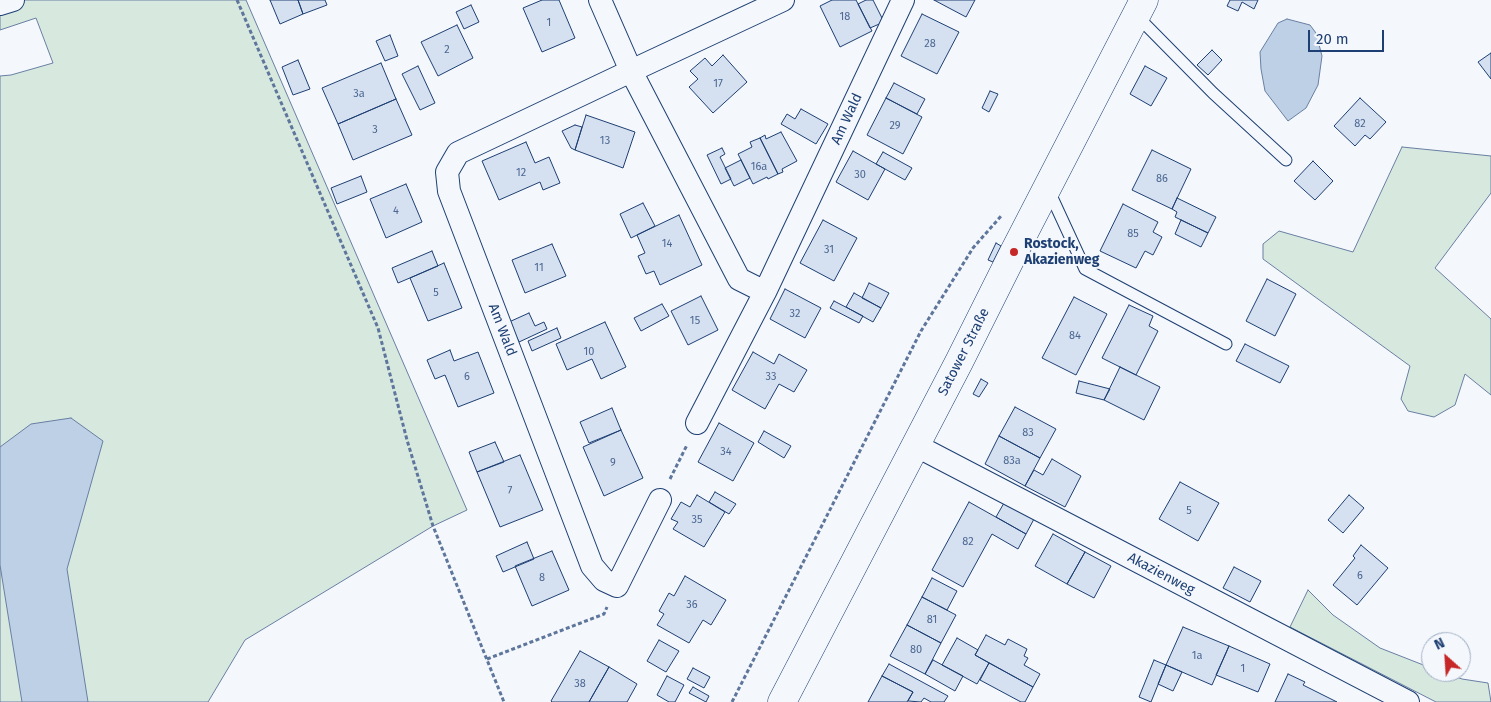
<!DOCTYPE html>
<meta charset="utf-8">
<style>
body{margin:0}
#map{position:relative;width:1491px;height:702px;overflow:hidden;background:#f4f7fb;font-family:"Fira Sans",sans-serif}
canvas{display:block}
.north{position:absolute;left:1421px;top:632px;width:50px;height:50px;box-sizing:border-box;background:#f4f7fb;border:1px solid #9eadc5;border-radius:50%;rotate:334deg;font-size:14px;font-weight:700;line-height:20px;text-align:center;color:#1d3f73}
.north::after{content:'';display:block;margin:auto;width:18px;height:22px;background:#c62828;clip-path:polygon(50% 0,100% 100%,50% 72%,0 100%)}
.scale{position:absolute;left:1308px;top:30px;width:76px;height:22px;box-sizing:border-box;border:2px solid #1d3f73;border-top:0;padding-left:6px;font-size:15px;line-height:18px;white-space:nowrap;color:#1d3f73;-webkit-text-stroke:4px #f4f7fb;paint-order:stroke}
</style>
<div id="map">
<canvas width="1491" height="702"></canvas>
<div class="north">N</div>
<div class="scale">20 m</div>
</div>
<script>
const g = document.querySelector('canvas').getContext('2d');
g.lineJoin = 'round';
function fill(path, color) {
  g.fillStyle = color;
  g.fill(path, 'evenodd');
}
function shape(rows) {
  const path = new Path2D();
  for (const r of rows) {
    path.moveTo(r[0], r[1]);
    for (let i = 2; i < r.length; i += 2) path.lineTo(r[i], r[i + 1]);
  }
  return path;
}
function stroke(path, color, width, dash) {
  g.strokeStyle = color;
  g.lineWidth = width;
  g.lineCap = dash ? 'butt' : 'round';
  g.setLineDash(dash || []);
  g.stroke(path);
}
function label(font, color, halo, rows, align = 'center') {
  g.font = font + ' "Fira Sans",sans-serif';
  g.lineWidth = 4;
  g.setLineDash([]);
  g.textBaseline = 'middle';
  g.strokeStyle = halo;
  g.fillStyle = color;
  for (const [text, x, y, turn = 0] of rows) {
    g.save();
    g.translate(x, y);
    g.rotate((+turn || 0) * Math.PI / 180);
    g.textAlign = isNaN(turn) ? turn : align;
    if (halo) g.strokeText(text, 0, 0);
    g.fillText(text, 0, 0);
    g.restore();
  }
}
const green = shape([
 [0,0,246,0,467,510,433,526,245,640,208,702,0,702,0,76,11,75,53,63,36,18,0,30,0,0],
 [1402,147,1491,156,1491,193,1435,268,1491,319,1491,395,1465,374,1455,405,1434,417,1408,411,1401,399,1410,366,1263,259,1263,244,1279,231,1353,252,1402,147],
 [1308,590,1333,615,1380,648,1431,668,1431,672,1443,672,1462,679,1488,683,1491,702,1436,702,1290,627,1308,590]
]);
fill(green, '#d7e8df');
stroke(green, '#687fa3', 1);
const water = shape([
 [1287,19,1310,25,1316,33,1322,56,1318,85,1306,108,1288,121,1265,91,1261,69,1260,52,1278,23,1287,19],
 [71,418,103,441,67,569,88,702,22,702,0,565,0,447,31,424,71,418]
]);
fill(water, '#bed0e5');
stroke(water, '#687fa3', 1);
const building = shape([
 [270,0,298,0,303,14,280,24,270,0],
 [298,0,325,0,327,5,303,14,298,0],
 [542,0,559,0,575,38,542,52,523,8,542,0],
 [832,0,856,0,872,31,840,47,820,6,832,0],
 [866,0,873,0,884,22,870,28,858,4,866,0],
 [934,0,975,0,966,17,934,0],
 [1230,0,1258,0,1254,9,1242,2,1238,11,1227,6,1230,0],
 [471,5,479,22,464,29,456,12,471,5],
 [922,14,959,32,937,74,901,56,922,14],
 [457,25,473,58,438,76,421,42,457,25],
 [390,35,398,56,385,61,376,41,390,35],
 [1212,50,1222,60,1208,75,1197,65,1212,50],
 [1491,53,1491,79,1478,62,1491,53],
 [723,55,747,82,713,113,689,87,698,79,690,71,705,58,712,66,723,55],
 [298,60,310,89,293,95,282,67,298,60],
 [381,63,396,99,338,124,322,88,381,63],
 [418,66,435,103,420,110,402,74,418,66],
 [1145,66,1167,78,1151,106,1130,94,1145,66],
 [894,83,925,99,917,114,886,98,894,83],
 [990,91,998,94,989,112,982,108,990,91],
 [886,98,922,117,903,154,867,135,886,98],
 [1360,98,1386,122,1370,139,1365,135,1355,146,1334,126,1360,98],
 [396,99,412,135,353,160,338,124,396,99],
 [801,109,828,124,816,144,781,124,787,114,795,119,801,109],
 [586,115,635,132,623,168,575,150,586,115],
 [575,125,582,127,575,150,571,148,562,131,575,125],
 [781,132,797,161,782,169,783,172,778,174,760,138,765,135,766,139,781,132],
 [760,138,778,174,768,179,767,177,753,184,738,154,752,147,750,142,760,138],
 [526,142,535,163,549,157,560,183,543,190,540,182,499,200,482,161,526,142],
 [722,148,725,154,720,157,731,179,721,184,707,155,722,148],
 [1152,150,1191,169,1172,209,1132,190,1152,150],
 [853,151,885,169,868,200,836,182,853,151],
 [883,152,912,168,905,180,876,164,883,152],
 [741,160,750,178,734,186,725,168,741,160],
 [1313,161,1333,181,1315,200,1294,181,1313,161],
 [361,176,367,192,337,204,331,188,361,176],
 [406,184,422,222,386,238,370,199,406,184],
 [1177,198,1216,217,1208,233,1175,217,1177,212,1172,209,1177,198],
 [643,203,655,226,631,238,620,214,643,203],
 [1123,204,1158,222,1153,232,1162,237,1153,255,1145,251,1136,268,1100,251,1123,204],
 [679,215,702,265,660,285,654,271,646,274,638,256,645,253,637,235,679,215],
 [823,220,857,238,834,281,800,263,823,220],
 [1181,220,1208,233,1201,247,1175,234,1181,220],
 [996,243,1001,246,993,262,988,260,996,243],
 [552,244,566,276,525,293,512,260,552,244],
 [432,251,438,266,398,283,392,268,432,251],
 [444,263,462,308,428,321,410,278,444,263],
 [1267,279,1296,294,1275,336,1246,321,1267,279],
 [869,283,889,293,881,308,862,298,869,283],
 [785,289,821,308,805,338,770,319,785,289],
 [854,293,881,308,873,322,846,307,854,293],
 [701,296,718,330,688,345,671,311,701,296],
 [1074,297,1107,314,1076,375,1042,358,1074,297],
 [834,301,863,316,859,323,830,308,834,301],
 [662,304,669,316,641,331,634,318,662,304],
 [1129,305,1153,316,1149,326,1158,331,1136,375,1102,358,1129,305],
 [529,313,535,326,544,322,547,329,519,342,509,322,529,313],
 [605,322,626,367,601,379,592,359,567,370,556,344,605,322],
 [557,328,561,338,532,351,528,341,557,328],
 [1245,344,1289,366,1280,383,1236,361,1245,344],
 [450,350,454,361,478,352,494,393,458,407,445,375,435,379,427,360,450,350],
 [753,352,774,364,779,354,807,370,794,392,779,384,765,409,732,390,753,352],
 [1120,367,1160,387,1144,420,1104,400,1120,367],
 [981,379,988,383,979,397,973,394,981,379],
 [1079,381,1110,389,1104,400,1076,393,1079,381],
 [1015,407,1056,429,1040,458,999,436,1015,407],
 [612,408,621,430,589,443,580,422,612,408],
 [719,423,754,443,733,481,698,462,719,423],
 [621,430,643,478,604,496,583,447,621,430],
 [764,431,791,446,784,458,758,442,764,431],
 [999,436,1040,458,1025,486,985,464,999,436],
 [495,442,504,462,477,472,469,452,495,442],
 [520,455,543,510,500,527,477,472,520,455],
 [1052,459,1081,476,1065,507,1025,486,1034,470,1043,475,1052,459],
 [1180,482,1219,503,1198,541,1159,519,1180,482],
 [715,492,736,504,729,514,709,502,715,492],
 [697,495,725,512,704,547,673,529,678,522,671,519,681,502,690,507,697,495],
 [1349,495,1364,508,1343,533,1328,520,1349,495],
 [969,502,1026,534,1018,549,992,534,963,587,932,570,969,502],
 [1004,503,1034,519,1026,534,996,517,1004,503],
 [1053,534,1085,552,1067,584,1035,566,1053,534],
 [527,542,534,559,503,572,496,556,527,542],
 [1361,545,1388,568,1357,605,1333,585,1355,558,1353,556,1361,545],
 [552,551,569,590,532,606,515,566,552,551],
 [1085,552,1111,566,1094,598,1067,584,1085,552],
 [1234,567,1261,581,1250,602,1223,588,1234,567],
 [685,576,726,600,711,625,703,620,689,643,657,625,664,614,659,611,669,593,674,596,685,576],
 [932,578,957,591,947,610,922,597,932,578],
 [922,597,956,615,941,643,907,625,922,597],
 [907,625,941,643,925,674,890,656,907,625],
 [1183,627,1229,646,1212,685,1166,665,1183,627],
 [986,635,1005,645,1008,639,1027,649,1024,656,1028,658,1024,665,1040,674,1033,687,975,655,986,635],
 [957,638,978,650,975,655,989,663,977,684,942,665,957,638],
 [659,640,679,651,666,672,647,661,659,640],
 [1229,646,1270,664,1258,692,1216,675,1229,646],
 [580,651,609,667,589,702,552,702,551,701,580,651],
 [933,660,963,676,955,691,925,674,933,660],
 [1154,660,1166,665,1151,702,1139,697,1154,660],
 [989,663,1033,687,1025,702,1021,702,980,680,989,663],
 [889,664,948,696,944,702,931,702,924,698,921,702,908,701,913,692,882,676,889,664],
 [1166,665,1182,672,1173,691,1158,684,1166,665],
 [609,667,637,684,627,702,589,702,609,667],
 [693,668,710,677,704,688,687,679,693,668],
 [1288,674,1305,682,1303,685,1337,702,1275,702,1288,674],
 [667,676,684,685,675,702,669,702,657,695,667,676],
 [882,676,913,692,907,702,868,702,882,676],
 [693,687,709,696,706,702,689,693,693,687]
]);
fill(building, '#d5e0f0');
stroke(building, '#1d3f73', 1);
const lane = shape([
 [1136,15,1213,93,1286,160],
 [1049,191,1085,269,1226,344]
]);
const street = shape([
 [600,0,631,71,783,0],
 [0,4,13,0],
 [697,423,765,292,903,0],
 [915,445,1408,702],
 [660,500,617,586,604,580,592,566,449,191,447,172,458,153,631,71,739,279,765,292]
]);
const secondary = shape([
 [782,702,959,362,1014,252,1144,0]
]);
stroke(lane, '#1d3f73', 13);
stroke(street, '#1d3f73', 24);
stroke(secondary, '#1d3f73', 29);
stroke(shape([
 [237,0,378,328,407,440,433,526,504,702],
 [670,479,687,445],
 [487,659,604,614,607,607],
 [732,702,921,331,973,248,1002,215]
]), '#5e769c', 3, [4, 2.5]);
stroke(lane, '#f4f7fb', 11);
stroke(street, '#f4f7fb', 22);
stroke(secondary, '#f4f7fb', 28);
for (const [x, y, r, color] of [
 [1014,252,5,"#c62828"]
]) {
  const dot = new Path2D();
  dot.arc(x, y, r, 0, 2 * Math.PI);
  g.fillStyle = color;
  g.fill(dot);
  stroke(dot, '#f4f7fb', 2);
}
label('11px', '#4b6792', null, [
 ["18",845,17],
 ["1",549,23],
 ["28",930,44],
 ["2",447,50],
 ["17",718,84],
 ["3a",359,94],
 ["82",1360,124],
 ["29",895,126],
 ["3",375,130],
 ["13",605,141],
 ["16a",759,167],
 ["12",521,173],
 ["30",860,175],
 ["86",1162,179],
 ["4",396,211],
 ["85",1133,234],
 ["14",667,244],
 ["31",829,250],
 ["11",539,268],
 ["5",436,293],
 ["32",795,314],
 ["15",695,321],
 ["84",1075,336],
 ["10",589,352],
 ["6",467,377],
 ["33",771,377],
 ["83",1028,433],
 ["34",726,452],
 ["83a",1012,461],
 ["9",613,463],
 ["7",510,491],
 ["5",1189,511],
 ["35",697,520],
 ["82",968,542],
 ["6",1360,576],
 ["8",542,578],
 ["36",692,605],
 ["81",932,620],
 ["80",916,650],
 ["1a",1197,656],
 ["1",1243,669],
 ["38",580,684]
]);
label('14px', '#1d3f73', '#f4f7fb', [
 ["Am Wald",847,119,-65],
 ["Am Wald",502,330,69],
 ["Satower Straße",964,352,-63],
 ["Akazienweg",1161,574,28]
]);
label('bold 14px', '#1d3f73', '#f4f7fb', [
 ["Rostock,",1024,244],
 ["Akazienweg",1024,260]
], 'left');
</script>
